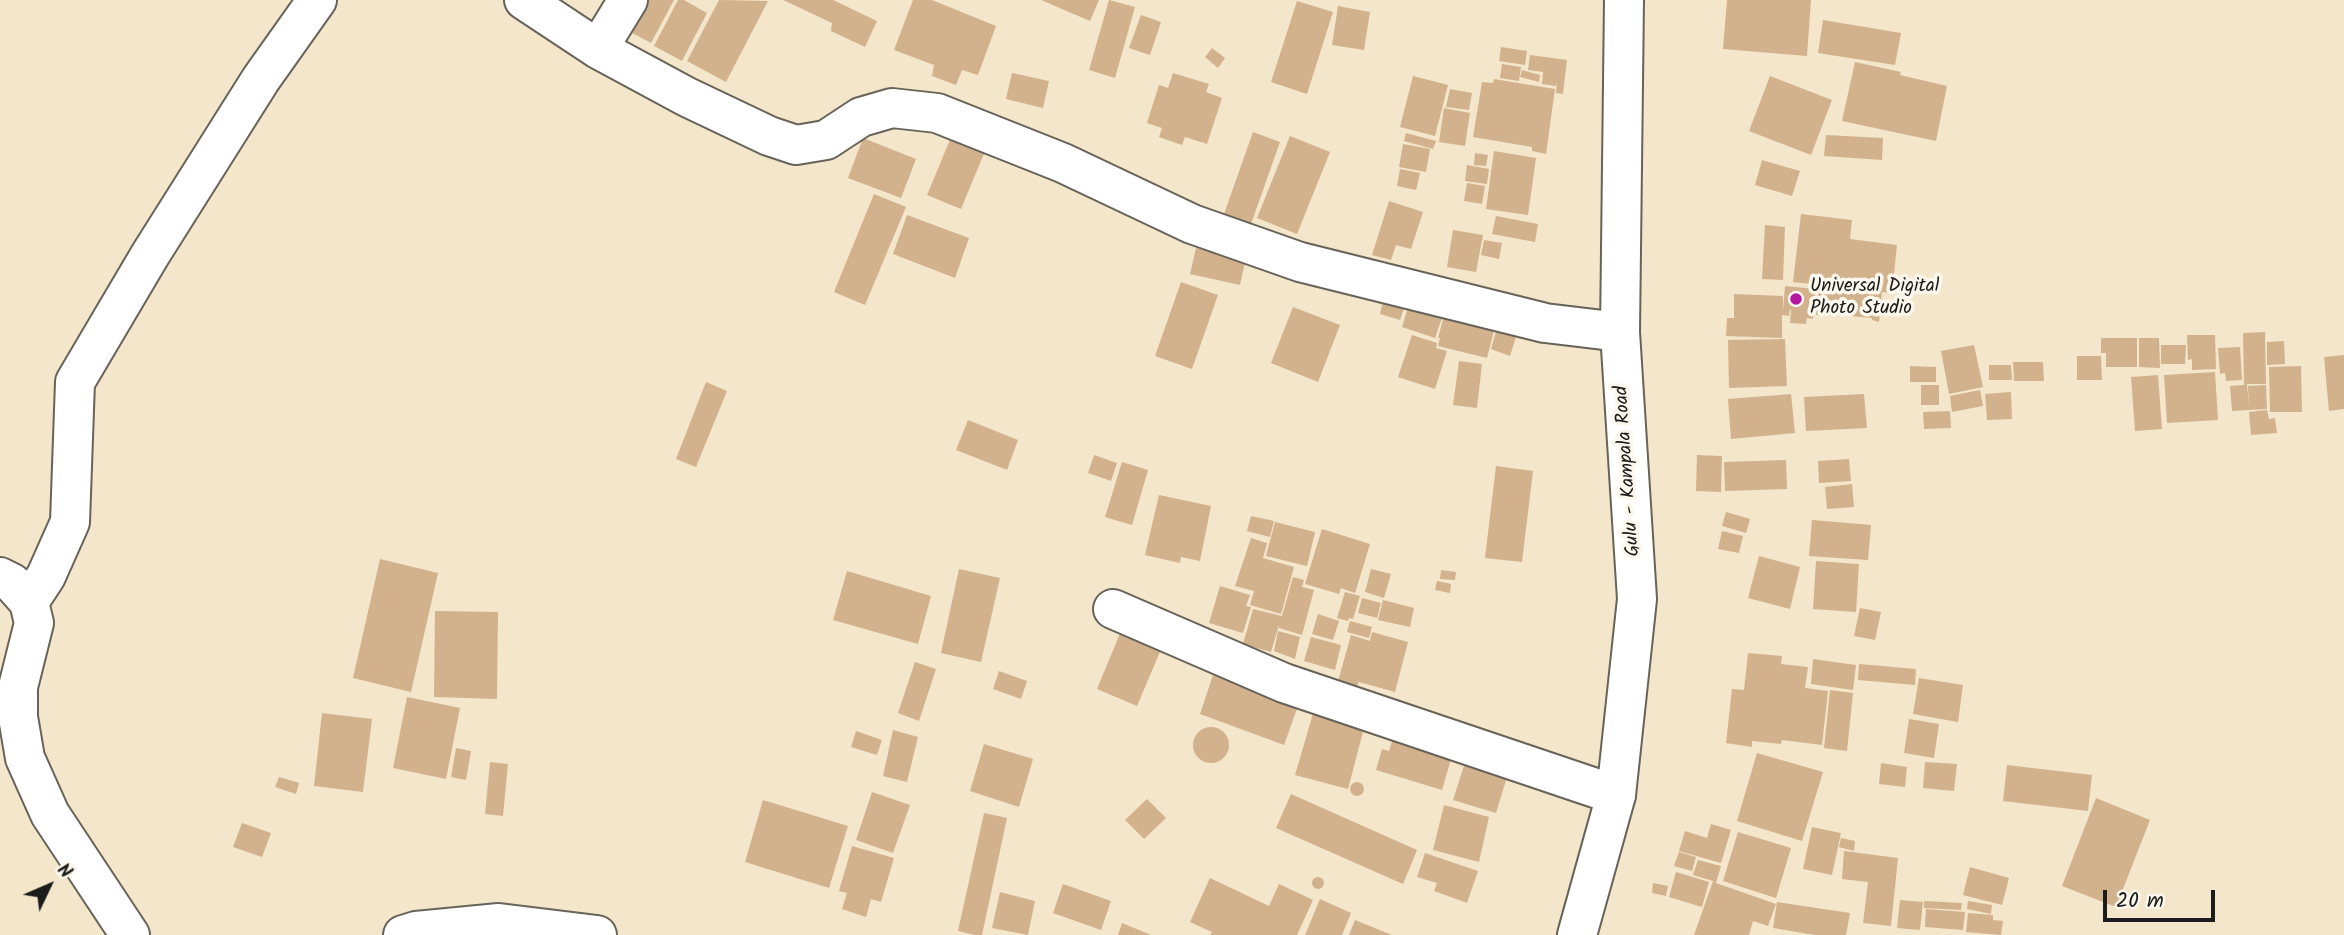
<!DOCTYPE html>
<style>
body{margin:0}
#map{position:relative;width:2344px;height:935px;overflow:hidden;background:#f3e6cb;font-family:Kalam,sans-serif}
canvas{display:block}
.north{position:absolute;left:14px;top:851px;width:70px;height:70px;-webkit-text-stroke:5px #fbf7ec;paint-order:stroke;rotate:46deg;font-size:19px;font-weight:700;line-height:28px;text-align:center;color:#1c1c1c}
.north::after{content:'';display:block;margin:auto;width:24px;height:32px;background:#1c1c1c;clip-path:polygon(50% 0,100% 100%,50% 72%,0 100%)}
.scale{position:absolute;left:2103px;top:890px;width:112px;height:32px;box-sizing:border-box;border:4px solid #1c1c1c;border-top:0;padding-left:9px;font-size:21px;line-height:24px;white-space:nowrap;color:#1c1c1c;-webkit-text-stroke:5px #fbf7ec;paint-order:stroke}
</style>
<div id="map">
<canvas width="2344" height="935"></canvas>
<div class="north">N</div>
<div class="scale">20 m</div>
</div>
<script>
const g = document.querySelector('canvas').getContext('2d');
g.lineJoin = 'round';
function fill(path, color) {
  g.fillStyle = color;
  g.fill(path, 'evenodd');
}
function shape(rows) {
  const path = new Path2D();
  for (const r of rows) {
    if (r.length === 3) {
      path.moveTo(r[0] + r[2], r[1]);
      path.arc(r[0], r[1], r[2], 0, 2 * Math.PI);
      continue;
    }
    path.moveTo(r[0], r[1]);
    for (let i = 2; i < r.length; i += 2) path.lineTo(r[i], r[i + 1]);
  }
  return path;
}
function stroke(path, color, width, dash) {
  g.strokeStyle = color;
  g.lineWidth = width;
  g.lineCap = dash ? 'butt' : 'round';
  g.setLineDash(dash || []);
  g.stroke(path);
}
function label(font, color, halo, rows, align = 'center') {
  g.font = font + ' Kalam,sans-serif';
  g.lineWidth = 7;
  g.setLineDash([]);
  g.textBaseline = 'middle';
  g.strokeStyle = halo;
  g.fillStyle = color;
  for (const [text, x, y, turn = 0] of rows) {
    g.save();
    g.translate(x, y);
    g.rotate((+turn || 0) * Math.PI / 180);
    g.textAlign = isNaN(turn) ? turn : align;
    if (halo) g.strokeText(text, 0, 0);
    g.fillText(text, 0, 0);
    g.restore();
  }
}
fill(shape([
 [636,0,674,0,651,43,621,27],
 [678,0,684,0,707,13,682,61,654,46],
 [719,0,768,1,726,82,687,61],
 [783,0,833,0,877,21,865,47,831,31,832,23],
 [913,0,932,0,996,26,978,75,962,70,956,85,932,76,934,65,894,50],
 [1041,0,1099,0,1090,21],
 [1109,0,1135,7,1115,78,1089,70],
 [1727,0,1811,0,1807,56,1723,49],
 [1297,1,1333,12,1307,94,1271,82],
 [1338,6,1370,12,1364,50,1332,45],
 [1141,15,1161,22,1150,55,1129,48],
 [1823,20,1901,33,1895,65,1818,53],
 [1501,47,1527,51,1525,65,1499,61],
 [1212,48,1225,58,1218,68,1205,57],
 [1530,55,1567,60,1563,94,1556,93,1557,82,1556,86,1542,84,1543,72,1528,70],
 [1855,62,1901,72,1900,75,1947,86,1936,141,1842,121],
 [1502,64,1521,67,1519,81,1500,78],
 [1522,70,1540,75,1539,82,1520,77],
 [1012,73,1049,81,1043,108,1006,99],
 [1173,73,1209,84,1206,92,1222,98,1207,144,1185,137,1182,145,1159,137,1162,128,1147,123,1159,85,1168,88],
 [1413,76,1448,85,1435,136,1400,127],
 [1770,76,1832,100,1811,155,1749,131],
 [1494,79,1555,89,1546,154,1532,151,1532,147,1473,137,1482,82,1493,83],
 [1450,89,1472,93,1469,110,1446,107],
 [1444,108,1470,113,1465,146,1439,142],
 [954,130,988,144,961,209,927,195],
 [1253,132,1280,142,1251,224,1224,214],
 [1406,133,1436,141,1433,149,1404,141],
 [1826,135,1883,138,1882,160,1824,156],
 [1290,136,1330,152,1297,234,1257,218],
 [863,138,916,159,901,198,848,178],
 [1403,144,1430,149,1426,172,1399,167],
 [1494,151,1536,158,1528,215,1486,209],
 [1475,153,1488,155,1486,166,1474,165],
 [1762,160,1800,171,1792,196,1755,185],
 [1467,165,1489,169,1487,184,1465,181],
 [1400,169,1420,173,1416,190,1397,186],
 [1467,183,1485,186,1482,204,1464,201],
 [874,194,906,207,865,305,834,292],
 [1389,201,1423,212,1411,249,1396,245,1391,260,1372,255],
 [1801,214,1852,220,1850,239,1897,245,1892,293,1882,292,1879,322,1872,320,1872,318,1850,316,1852,303,1818,299,1819,287,1876,291,1793,282],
 [907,215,969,238,955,278,893,254],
 [1496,216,1538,224,1535,242,1492,234],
 [1765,225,1785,227,1783,280,1762,279],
 [1453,230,1483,235,1476,272,1447,267],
 [1484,240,1502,243,1499,259,1481,255],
 [1196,248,1225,254,1225,258,1245,262,1240,285,1190,274],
 [1181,282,1218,295,1192,369,1155,356],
 [1785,286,1816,289,1813,319,1807,318,1806,324,1790,323,1791,310,1790,309,1789,316,1782,315,1782,338,1726,336,1727,318,1734,318,1734,294,1783,296,1783,311],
 [1383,301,1404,308,1400,320,1380,314],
 [1410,301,1444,312,1435,338,1402,327],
 [1817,301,1836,302,1835,316,1816,315],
 [1293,307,1340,325,1318,382,1271,363],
 [1445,312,1497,319,1487,358,1438,346,1440,338,1438,338],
 [1499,321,1519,327,1510,356,1491,349],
 [2265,332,2266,384,2247,384,2249,407,2248,386,2266,385,2267,409,2232,411,2230,386,2244,385,2243,333],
 [1412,335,1437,343,1436,348,1447,351,1435,389,1398,377],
 [2187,335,2215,335,2216,369,2192,370,2192,359,2188,360],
 [2101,338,2137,338,2137,367,2106,367,2106,353,2101,353],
 [2139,338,2159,338,2160,368,2139,367],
 [1785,339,1787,386,1729,388,1728,340],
 [2284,341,2285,364,2267,365,2267,342],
 [1974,345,1983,387,1949,394,1941,351],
 [2161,345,2186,345,2185,364,2161,364],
 [2240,347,2242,380,2226,381,2225,373,2220,374,2218,348],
 [2344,355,2344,409,2329,411,2324,357],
 [2077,356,2101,356,2102,380,2077,380],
 [1459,361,1482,364,1477,408,1453,405],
 [2013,362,2043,362,2044,381,2014,381],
 [1989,365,2011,365,2012,380,1989,380],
 [1910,366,1936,367,1936,382,1910,382],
 [2301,366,2302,412,2270,412,2269,367],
 [2215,372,2218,420,2167,423,2164,375],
 [2158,375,2162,429,2135,431,2131,377],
 [706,382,727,391,696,467,676,459],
 [1921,385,1939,385,1939,405,1921,405],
 [1980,390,1983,406,1952,412,1950,396],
 [2011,392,2012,419,1987,420,1985,394],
 [1791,394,1795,433,1731,439,1728,399],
 [1864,394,1867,428,1806,431,1804,397],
 [2267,410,2269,419,2275,418,2277,433,2251,435,2249,412],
 [1950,411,1951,428,1924,429,1923,412],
 [968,420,1018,440,1007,470,956,450],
 [1094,455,1117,463,1111,481,1088,473],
 [1697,455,1722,456,1721,492,1696,491],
 [1849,459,1851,481,1819,483,1818,461],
 [1786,460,1787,489,1725,491,1724,462],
 [1122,462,1148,470,1132,525,1105,517],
 [1496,466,1533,471,1522,562,1485,558],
 [1852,484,1854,507,1827,509,1825,487],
 [1159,495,1211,506,1200,561,1181,557,1180,563,1145,555],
 [1726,512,1750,519,1746,533,1722,526],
 [1251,516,1274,521,1270,537,1247,531],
 [1812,520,1871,525,1868,560,1809,556],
 [1275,522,1315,532,1307,566,1266,556],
 [1322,529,1370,544,1355,593,1341,588,1339,594,1305,584],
 [1722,531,1743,536,1739,553,1718,549],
 [1251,538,1267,543,1263,558,1294,567,1281,614,1250,605,1254,591,1235,586],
 [1759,556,1800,567,1790,609,1748,598],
 [380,559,438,573,411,692,353,678],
 [1816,561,1859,564,1856,612,1813,609],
 [959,569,1000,578,981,662,941,653],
 [1371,569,1391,574,1384,598,1365,592],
 [1441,570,1456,572,1455,580,1440,579],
 [847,571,931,596,918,644,833,620],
 [1293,577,1304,580,1302,587,1314,590,1302,635,1279,628,1279,625,1271,652,1243,644,1253,609,1282,616],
 [1437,581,1451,584,1450,593,1435,590],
 [1220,586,1250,595,1246,606,1251,607,1243,633,1209,623],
 [1345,592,1360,596,1353,619,1349,618,1348,621,1337,618],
 [1362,598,1381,603,1377,618,1358,613],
 [1383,600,1414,608,1410,627,1378,620],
 [1860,608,1881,612,1875,640,1854,636],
 [435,611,498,612,497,699,434,697],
 [1318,614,1339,621,1333,640,1312,634],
 [1350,621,1372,627,1369,638,1347,632],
 [1121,631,1162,647,1137,706,1097,689],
 [1278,631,1300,637,1295,659,1274,651],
 [1372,632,1408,642,1395,692,1359,682,1357,686,1338,681,1351,635,1370,641],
 [1311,637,1341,645,1335,670,1304,661],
 [1748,653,1782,656,1781,664,1808,667,1805,688,1828,691,1822,745,1782,740,1781,744,1752,741,1752,747,1726,743,1732,689,1744,690],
 [1813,659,1856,665,1853,690,1811,684],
 [915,662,936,669,919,721,898,713],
 [1859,664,1916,669,1915,685,1858,680],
 [999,671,1027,681,1021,699,993,689],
 [1213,675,1298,706,1284,745,1200,714],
 [1919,678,1963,685,1958,722,1913,714],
 [1830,690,1853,693,1847,751,1824,748],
 [407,697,460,708,446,779,393,768],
 [1314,710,1365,724,1348,789,1295,775],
 [322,713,372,719,363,792,314,786],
 [1909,719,1939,724,1934,758,1904,753],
 [1211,745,18],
 [893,730,918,737,907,782,883,776],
 [856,731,882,740,877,755,851,747],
 [1395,731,1454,749,1442,790,1376,770,1382,749,1389,751],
 [984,744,1033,759,1019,807,970,791],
 [456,748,471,751,466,780,451,777],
 [1468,753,1510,767,1496,813,1453,800],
 [1757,753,1823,772,1802,841,1737,821],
 [490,762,508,764,503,816,485,814],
 [1925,762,1957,764,1954,791,1923,788],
 [1881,763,1907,767,1905,787,1879,784],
 [2007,765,2092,775,2088,811,2003,801],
 [279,777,299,783,296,794,275,787],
 [1357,789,7],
 [872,792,910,805,893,853,856,840],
 [1291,794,1417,850,1403,884,1276,828],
 [2096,798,2150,820,2116,907,2062,886],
 [1147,799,1166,818,1144,839,1125,820],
 [763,800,848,826,829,888,745,862],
 [1444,805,1489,817,1479,862,1433,850],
 [984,813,1007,818,982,935,975,935,958,931],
 [242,823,271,833,262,857,233,847],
 [1711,824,1731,830,1721,863,1679,851,1685,831,1707,838],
 [1812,827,1841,833,1832,875,1803,869],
 [1738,832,1791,848,1776,898,1723,881],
 [1841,838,1855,841,1854,851,1839,847],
 [852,846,894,858,881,902,871,899,866,917,842,909,847,893,839,891],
 [1844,851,1898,858,1891,926,1863,923,1868,882,1842,879],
 [1679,852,1696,857,1692,871,1674,866],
 [1425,853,1478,871,1467,903,1434,891,1437,883,1417,877],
 [1698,860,1721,866,1716,883,1776,904,1768,926,1753,921,1749,935,1694,935,1713,881,1693,875],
 [1970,867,2009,878,2002,905,1963,895],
 [1676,872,1709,882,1702,907,1669,897],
 [1318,883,6],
 [1210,878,1269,906,1279,884,1313,900,1297,935,1210,935,1212,932,1190,922],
 [1653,883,1668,886,1666,896,1652,893],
 [1063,884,1111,901,1101,930,1053,913],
 [1000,892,1035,901,1028,935,992,928],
 [1320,899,1351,913,1342,935,1305,935],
 [1900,900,1923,902,1920,930,1897,928],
 [1924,901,1962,903,1961,910,1924,908],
 [1968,901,1992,905,1991,914,1967,909],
 [1777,902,1850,913,1846,935,1815,935,1773,928],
 [1926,909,1965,912,1963,930,1925,927],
 [1968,913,1993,915,1993,920,2003,921,2001,935,1966,932],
 [1355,920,1392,935,1349,935],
 [1122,923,1151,935,1118,935]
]), '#d2b18d');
const minor = shape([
 [524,0,598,49,687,97,769,136,796,145,826,140,861,117,892,108,937,113,1063,163,1192,224,1300,262,1545,323,1620,332],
 [598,49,628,0],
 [0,577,12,583,29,602,34,623,18,687,18,717,25,758,50,814,130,935],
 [29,602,46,576,70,522,75,382,150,255,261,79,317,0],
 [1113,609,1284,683,1616,795],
 [403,935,416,931,499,923,597,935]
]);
const major = shape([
 [1577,935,1616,795,1637,599,1620,332,1624,0]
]);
stroke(minor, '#676359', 42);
stroke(major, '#676359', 42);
stroke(minor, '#fff', 38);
stroke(major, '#fff', 38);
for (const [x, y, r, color] of [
 [1796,299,7,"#b5179e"]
]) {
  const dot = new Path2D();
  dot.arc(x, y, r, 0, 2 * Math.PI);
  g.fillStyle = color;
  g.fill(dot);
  stroke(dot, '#fbf7ec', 2.5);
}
label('19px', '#1c1c1c', '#fbf7ec', [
 ["Universal Digital",1810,288],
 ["Photo Studio",1810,310]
], 'left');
label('19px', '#1c1c1c', '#fbf7ec', [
 ["Gulu - Kampala Road",1629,471,-94]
]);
</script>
